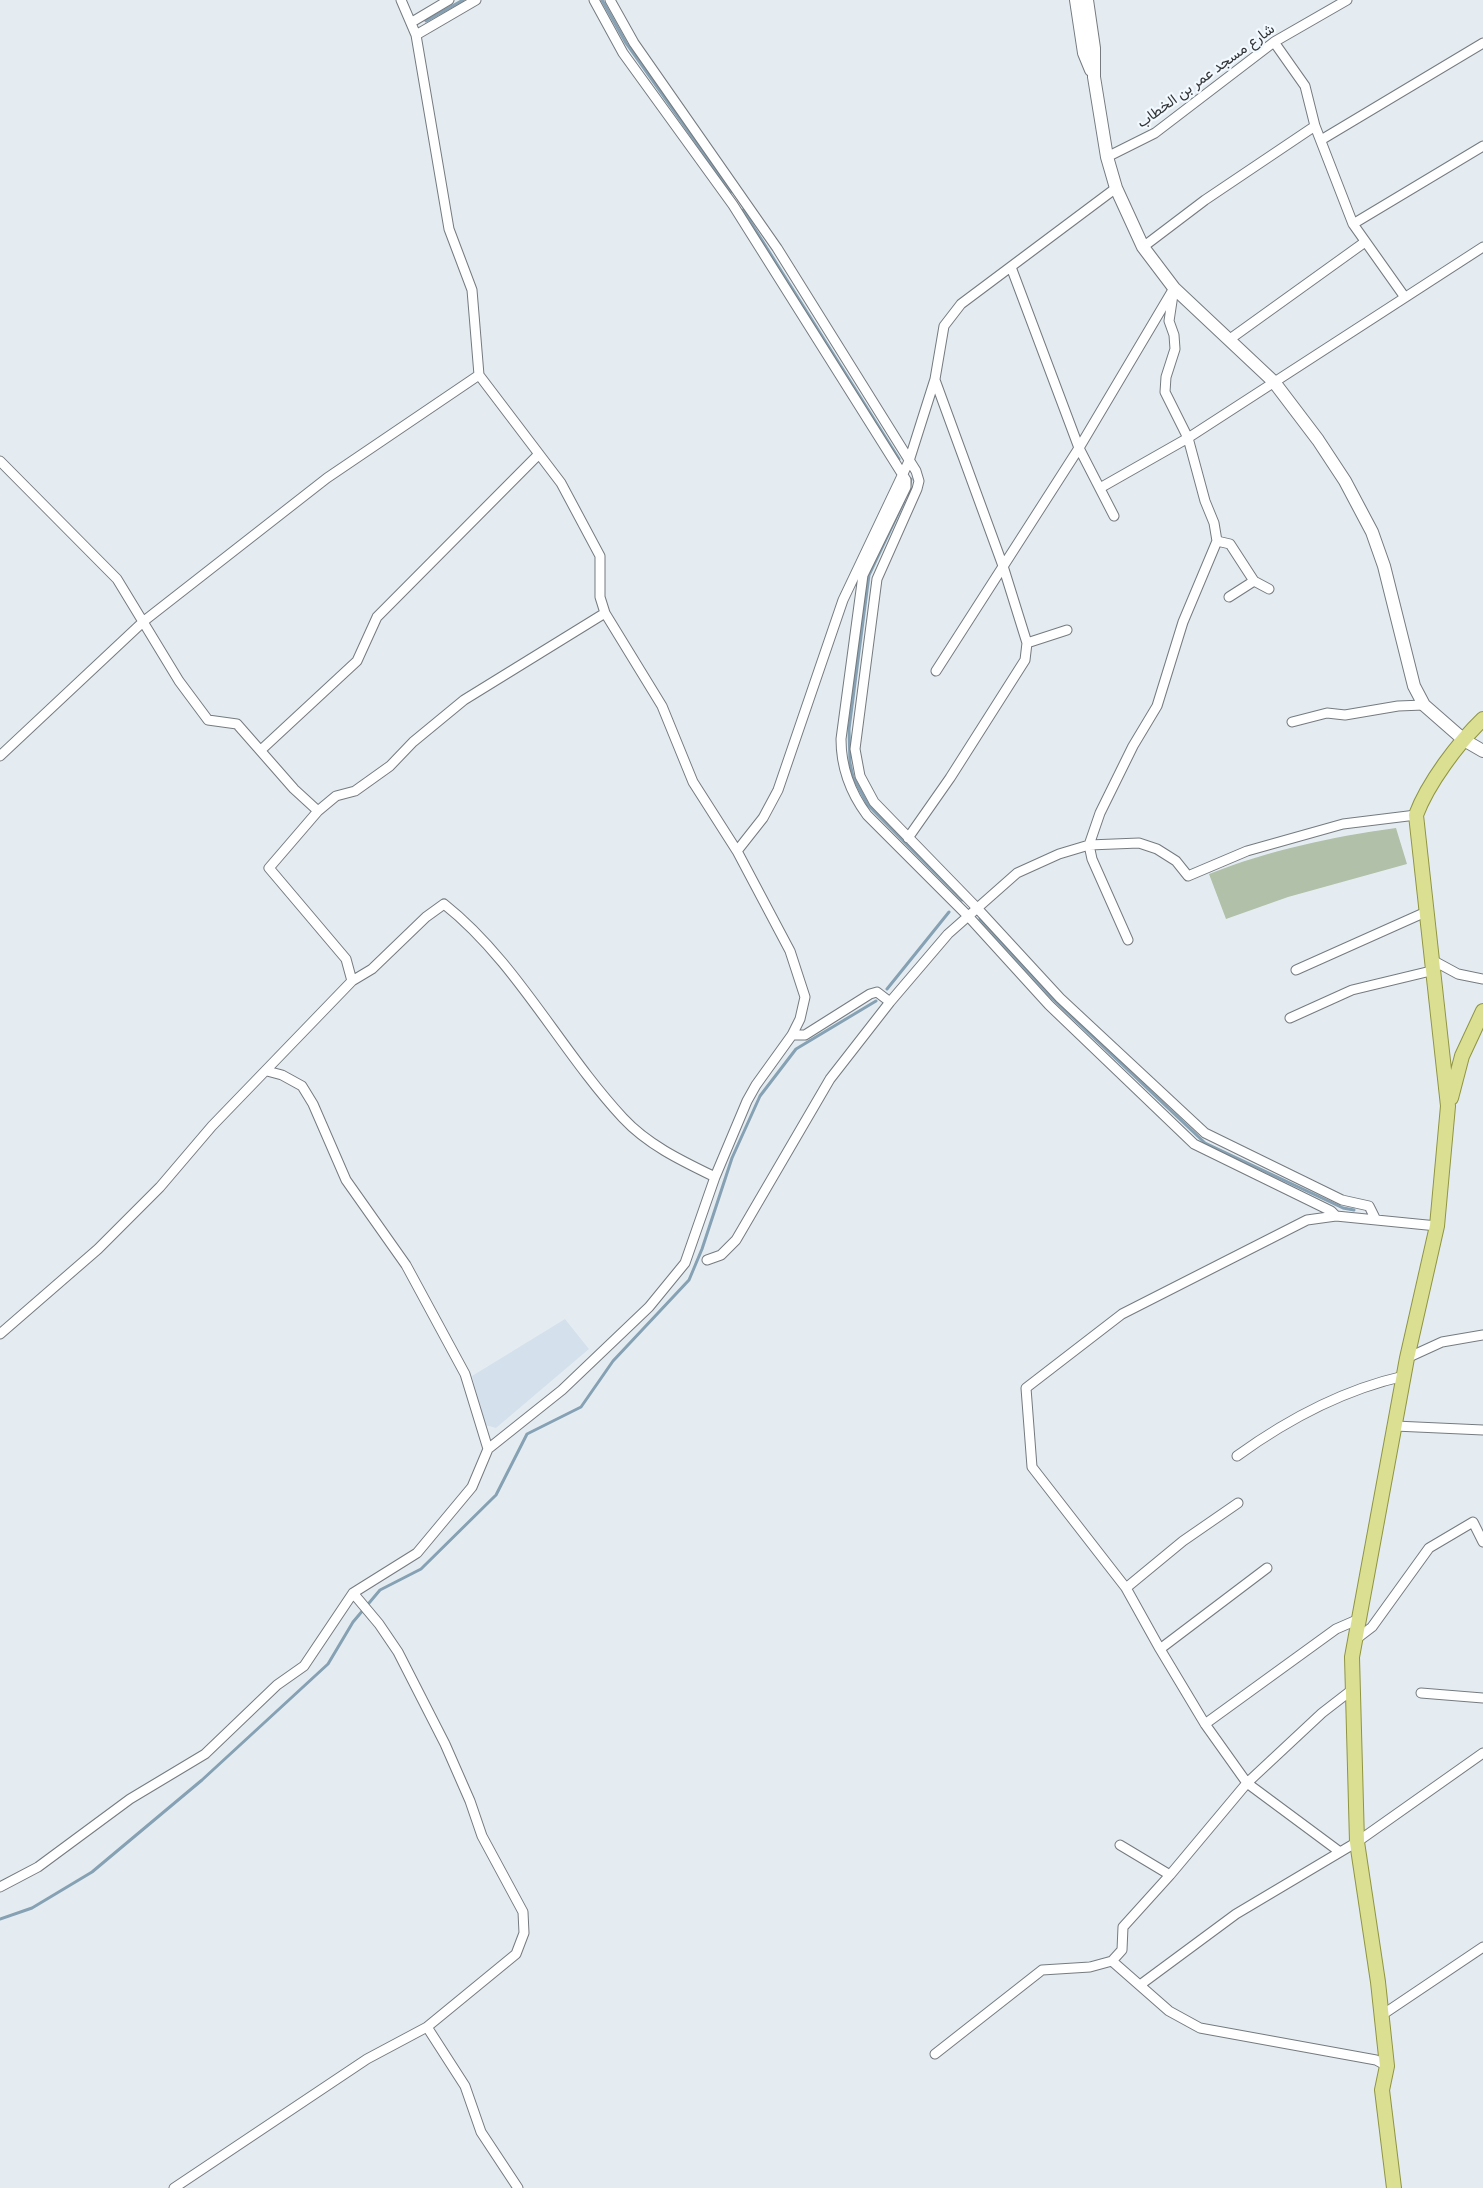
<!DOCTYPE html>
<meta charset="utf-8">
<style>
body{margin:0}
canvas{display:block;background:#e4ecf1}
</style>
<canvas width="1483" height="2188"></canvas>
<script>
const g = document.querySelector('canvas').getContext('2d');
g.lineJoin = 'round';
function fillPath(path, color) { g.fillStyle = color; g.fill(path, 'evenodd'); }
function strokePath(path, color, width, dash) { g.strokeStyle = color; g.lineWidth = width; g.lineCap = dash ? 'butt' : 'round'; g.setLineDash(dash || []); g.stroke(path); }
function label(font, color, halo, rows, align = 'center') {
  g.font = font + ' Merriweather,Vazirmatn,serif'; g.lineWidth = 4.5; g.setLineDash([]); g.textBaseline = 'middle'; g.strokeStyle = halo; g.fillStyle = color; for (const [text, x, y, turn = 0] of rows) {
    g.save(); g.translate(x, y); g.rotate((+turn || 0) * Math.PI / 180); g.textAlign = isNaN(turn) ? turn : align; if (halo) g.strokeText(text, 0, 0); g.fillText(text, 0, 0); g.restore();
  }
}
const built = new Path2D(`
 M 565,1319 L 589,1349 L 496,1428 L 485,1425 L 472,1376 Z`);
const green = new Path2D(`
 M 1396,828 L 1407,864 L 1288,897 L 1226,919 L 1209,874 C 1270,850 1331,837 1396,828 Z`);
const stream = new Path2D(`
 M 602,0 L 626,43 L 731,192
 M 426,21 L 463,0
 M 743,210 L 899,459
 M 909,490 L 911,479
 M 904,501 L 869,575 L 849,729 L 850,763 L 853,777 L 868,805 L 962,900
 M 980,919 L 1053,999 L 1205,1143 L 1343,1208 L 1354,1210
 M 887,989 L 949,912
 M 0,1919 L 32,1908 L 92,1872 L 202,1780 L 328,1664 L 353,1622 L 380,1590 L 421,1569 L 496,1495 L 527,1434 L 581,1407 L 613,1361 L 689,1280 L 702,1249 L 732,1158 L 760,1096 L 796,1049 L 876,1001`);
const minor = new Path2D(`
 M 594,0 L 623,53 L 733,205 L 906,480 L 906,487 L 863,575 L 841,739 C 841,767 850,792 867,815 L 968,916 L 1049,1005 L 1194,1144 L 1331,1211 L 1336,1216
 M 610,0 L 634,43 L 777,248 L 916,471 L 919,481 L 917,489 L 877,579 L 855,749 L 860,776 L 874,802 L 977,908 L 1060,998 L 1205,1133 L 1342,1200 L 1369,1206 L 1376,1220
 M 412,22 L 449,0
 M 416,35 L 476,0
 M 1274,42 L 1305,86 L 1315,126 L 1353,224 L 1404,296
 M 1321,140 L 1483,43
 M 1107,157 L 1155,133 L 1274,42 L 1347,0
 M 1353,224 L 1483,146
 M 1143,247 L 1205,200 L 1315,126
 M 1011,267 L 1079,448 L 1114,516
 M 1230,339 L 1365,242
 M 479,375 L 561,483 L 600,556 L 600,597 L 605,613 L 662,706 L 693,782 L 737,851
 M 0,461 L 117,579 L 179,681 L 208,720 L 237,724 L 294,789 L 318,811 L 269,868 L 346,959 L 352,981 L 212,1126 L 160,1187 L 98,1249 L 0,1334
 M 1100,488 L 1188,438 L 1483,247
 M 1217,541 L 1230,544 L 1254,581 L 1269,589
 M 1229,597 L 1254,581
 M 1027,643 L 1067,630
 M 936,671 L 1079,448 L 1174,288 L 1169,321 L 1174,335 L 1175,349 L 1166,377 L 1165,392 L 1188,438 L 1205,501 L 1214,523 L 1217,541 L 1183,622 L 1157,706 L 1133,746 L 1100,813 L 1089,845 L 1092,859 L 1128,940
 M 1292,722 L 1327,713 L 1345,715 L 1398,706 L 1424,705
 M 261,750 L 357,661 L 377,617 L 539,454
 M 0,756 L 144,621 L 327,478 L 479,375 L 472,290 L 449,229 L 416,35 L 401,0
 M 318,811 L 336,796 L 355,791 L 390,766 L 413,742 L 464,700 L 605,613
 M 908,838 L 950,778 L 1025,660 L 1027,643 L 1003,566 L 935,380
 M 1434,961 L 1458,974 L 1483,979
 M 1296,970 L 1428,911
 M 352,981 L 372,969 L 426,917 L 444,904 C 516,961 560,1050 623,1118 C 648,1145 682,1161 715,1177
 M 1290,1018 L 1352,990 L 1435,970
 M 792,1035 L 805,1035 L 870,994 L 877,992 L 890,1002
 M 267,1071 L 282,1075 L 302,1086 L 313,1104 L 346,1180 L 406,1265 L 465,1374 L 488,1449
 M 707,1260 L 721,1255 L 736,1240 L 830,1079 L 890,1002 L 948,934 L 1017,873 L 1059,854 L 1089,845 L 1139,843 L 1157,849 L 1176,861 L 1188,876 L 1247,851 L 1343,824 L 1416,815
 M 1407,1358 L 1442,1342 L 1483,1335
 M 1395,1426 L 1483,1430
 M 1237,1456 C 1288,1419 1342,1390 1404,1376
 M 1126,1588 L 1183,1541 L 1238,1503
 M 1355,1640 L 1372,1627 L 1429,1548 L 1473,1522 L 1483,1542
 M 1160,1649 L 1267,1568
 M 1421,1693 L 1483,1698
 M 1205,1724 L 1336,1629 L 1359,1619
 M 1120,1845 L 1170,1875
 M 1340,1852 L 1247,1783 L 1205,1724 L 1160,1649 L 1126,1588 L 1032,1467 L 1026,1388 L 1122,1314 L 1307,1220 L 1336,1216 L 1437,1226
 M 0,1887 L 38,1867 L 130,1799 L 205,1754 L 277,1685 L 304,1666 L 353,1593 L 417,1553 L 472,1487 L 488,1449 L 562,1390 L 649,1307 L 685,1263 L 715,1177 L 747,1101 L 756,1085 L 792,1035 L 800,1019 L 805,997 L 790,951 L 737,851 L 763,818 L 778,790 L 843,600 L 909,461 L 935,379 L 944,326 L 961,304 L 1116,188
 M 1112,1961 L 1169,2011 L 1200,2028 L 1376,2060 L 1387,2066
 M 1140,1985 L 1236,1914 L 1357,1842 L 1483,1753
 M 1382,2015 L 1483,1947
 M 427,2027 L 465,2086 L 481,2132 L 518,2188
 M 935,2054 L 1042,1970 L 1090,1967 L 1112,1961 L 1122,1950 L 1123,1927 L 1170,1875 L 1247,1783 L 1322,1713 L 1353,1689
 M 174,2188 L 367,2059 L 427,2027 L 516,1954 L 524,1933 L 523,1912 L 482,1836 L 470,1801 L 445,1744 L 398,1652 L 379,1624 L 353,1593`);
const secondary = new Path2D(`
 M 1076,0 L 1084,53 L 1091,70
 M 1087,0 L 1094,48 L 1094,77 L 1107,157 L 1116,188 L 1143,247 L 1174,288 L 1274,382 L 1318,440 L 1345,481 L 1372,532 L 1384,566 L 1414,686 L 1424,705 L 1464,740 L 1483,751`);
const primary = new Path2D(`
 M 1451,1098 L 1462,1056 L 1483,1011
 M 1394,2188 L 1382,2090 L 1387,2066 L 1378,1982 L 1357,1842 L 1352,1657 L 1407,1358 L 1437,1226 L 1448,1106 L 1416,815 C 1428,783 1458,743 1483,719`);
const streetNames = [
 ["شارع مسجد عمر بن الخطاب",1206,76,-36]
];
fillPath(built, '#d4e1ec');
fillPath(green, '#b1c0a8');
strokePath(stream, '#85a1b3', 3);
strokePath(minor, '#757b80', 11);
strokePath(secondary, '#757b80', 14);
strokePath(primary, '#909543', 16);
strokePath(minor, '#fff', 9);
strokePath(secondary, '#fff', 12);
strokePath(primary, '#dadf92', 14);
label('15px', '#323537', '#f2f9ff', streetNames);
</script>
